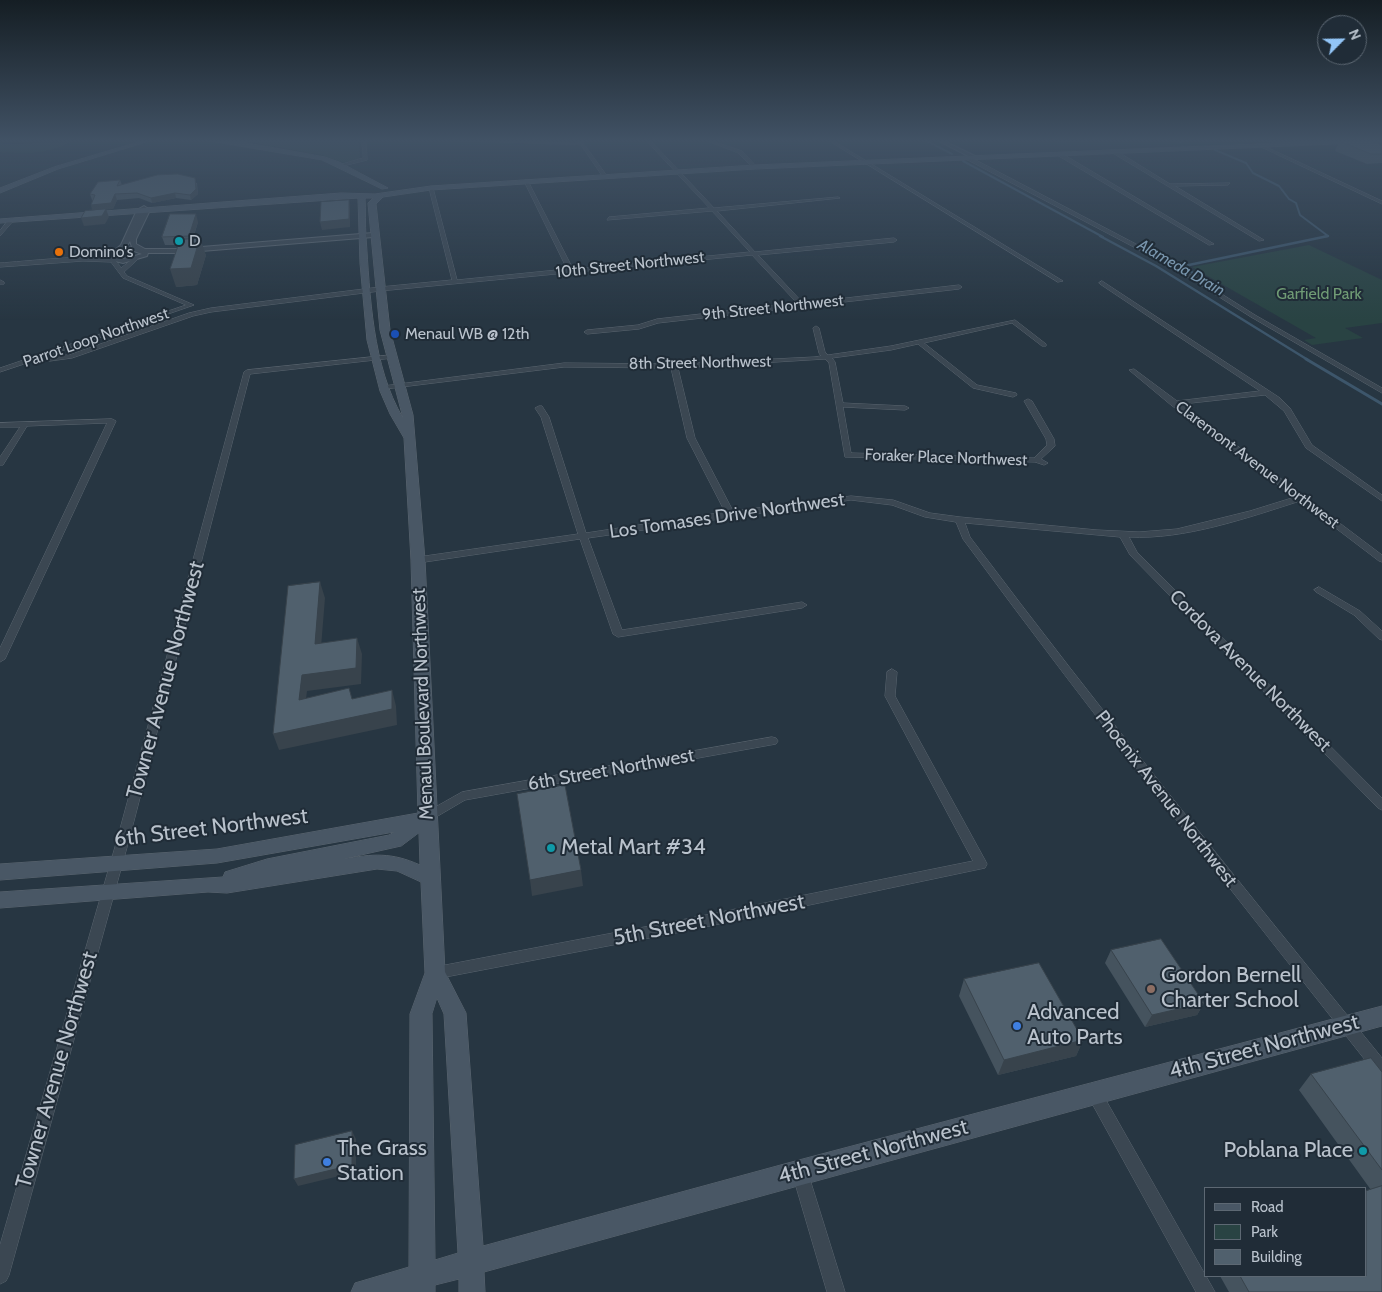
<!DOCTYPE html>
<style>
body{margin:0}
#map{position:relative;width:1382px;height:1292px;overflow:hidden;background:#273642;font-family:Cabin,sans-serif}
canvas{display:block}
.legend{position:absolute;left:1204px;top:1187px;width:162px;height:90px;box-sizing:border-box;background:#202c37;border:1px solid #5d6873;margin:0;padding:6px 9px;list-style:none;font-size:15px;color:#b9c2cc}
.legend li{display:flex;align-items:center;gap:10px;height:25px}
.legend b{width:25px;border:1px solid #5d6873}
.north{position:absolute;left:1317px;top:15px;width:50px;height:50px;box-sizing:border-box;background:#202c37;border:1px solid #5d6873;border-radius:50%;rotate:67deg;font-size:14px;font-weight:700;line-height:20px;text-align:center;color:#b9c2cc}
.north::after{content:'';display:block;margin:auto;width:18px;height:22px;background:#92c5f7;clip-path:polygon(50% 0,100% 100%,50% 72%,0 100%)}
</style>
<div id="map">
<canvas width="1382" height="1292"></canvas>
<ul class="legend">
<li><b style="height:6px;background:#495765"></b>Road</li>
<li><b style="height:14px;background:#294343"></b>Park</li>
<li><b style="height:14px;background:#50606d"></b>Building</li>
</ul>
<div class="north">N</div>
</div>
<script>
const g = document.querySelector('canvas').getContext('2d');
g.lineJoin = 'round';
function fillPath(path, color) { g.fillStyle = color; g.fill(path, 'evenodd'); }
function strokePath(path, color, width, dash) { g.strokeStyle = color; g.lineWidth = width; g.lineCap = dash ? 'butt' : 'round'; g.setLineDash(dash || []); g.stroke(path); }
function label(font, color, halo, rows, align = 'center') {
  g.font = font + ' Cabin,sans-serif'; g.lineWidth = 4; g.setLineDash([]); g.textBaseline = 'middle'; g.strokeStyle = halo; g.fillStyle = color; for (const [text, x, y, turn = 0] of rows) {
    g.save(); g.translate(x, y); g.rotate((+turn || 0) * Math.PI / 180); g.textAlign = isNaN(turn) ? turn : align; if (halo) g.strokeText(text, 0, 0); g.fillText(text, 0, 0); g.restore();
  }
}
const green = new Path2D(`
 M 237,140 L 359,140 L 360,159 L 345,163 L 321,155 Z
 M 71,142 C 46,155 28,153 0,152 L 0,144 Z
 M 1309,245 L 1382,280 L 1382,323 L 1345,328 L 1363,338 L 1312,345 L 1304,340 L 1316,338 L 1192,267 Z`);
const streamFar2 = new Path2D(`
 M 925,140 L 952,154
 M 1170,140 L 1181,142
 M 1215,150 L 1246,163 L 1253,173 L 1279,186 L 1289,199 L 1296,203 L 1300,215 L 1328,236 L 1323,237
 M 963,161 L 1103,237`);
const streamFar1 = new Path2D(`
 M 1100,236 L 1156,266 L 1308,360
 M 1194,274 L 1184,266 L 1328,236`);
const stream = new Path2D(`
 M 1306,359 L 1382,404`);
const minor = new Path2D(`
 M 362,140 L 366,140 L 367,160 L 339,167 L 339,165 L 363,158 Z
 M 431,140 L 579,143 L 577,140 L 581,140 L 607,176 L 603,177 L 581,145 Z
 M 646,140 L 650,140 L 714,208 L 838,197 L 840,198 L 717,211 L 755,252 L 894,238 L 897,240 L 894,242 L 758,255 L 803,303 L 959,285 L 962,287 L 959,289 L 658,323 L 639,329 L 587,334 L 584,332 L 587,330 L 638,325 L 657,319 L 797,303 L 752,255 L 380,291 L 211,312 L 193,316 L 72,358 L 50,361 L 39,359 L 0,372 L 0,368 L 186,305 L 123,278 L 111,262 L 83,261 L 0,267 L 0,263 C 19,262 101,253 113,259 C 117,261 119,265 121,268 L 135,257 L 138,259 L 137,260 L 124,272 L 127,276 L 194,305 L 47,356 L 69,355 L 189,313 L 211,308 L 380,287 L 452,280 L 429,188 L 431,187 L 433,188 L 457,280 L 567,269 L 524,181 L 526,180 L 528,181 L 573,269 L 750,252 L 712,211 L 607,220 L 609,217 L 709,208 Z
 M 705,140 L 710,140 L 742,151 L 757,167 L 753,168 L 738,153 Z
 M 828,140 L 832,140 L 1063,281 L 1058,282 Z
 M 1058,140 L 1101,140 L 1057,142 Z
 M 1267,140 L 1272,140 L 1282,144 L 1279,145 Z
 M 1260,144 L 1382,201 L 1382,204 L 1259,146 Z
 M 1111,150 L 1115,150 L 1170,184 L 1230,183 L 1228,185 L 1175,186 L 1264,240 L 1259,241 L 1111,152 Z
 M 1057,153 L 1061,153 L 1214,244 L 1209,245 L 1057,155 Z
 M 966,157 L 970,157 L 1174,264 L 1255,315 L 1382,388 L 1382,393 L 1251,317 L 1170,266 L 966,159 Z
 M 9,219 L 14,220 L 0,236 L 0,231 Z
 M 0,280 L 4,282 L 4,284 L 0,284 Z
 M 1102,281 L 1280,398 L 1290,408 L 1312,445 L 1382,495 L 1382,501 L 1306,448 L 1284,411 L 1265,395 L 1182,404 L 1382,555 L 1382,562 L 1379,561 L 1300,501 C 1247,518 1184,540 1129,537 L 1137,552 L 1382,798 L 1382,810 L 1378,808 L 1130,555 L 1120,537 L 965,523 L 970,537 C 1103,714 1242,886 1382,1058 L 1382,1077 L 1377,1075 C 1237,898 1097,721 963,539 L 956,522 L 925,517 L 892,505 L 851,500 L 588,538 L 622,630 L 802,602 L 807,605 L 802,608 L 618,637 L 613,634 L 580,539 L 418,563 L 413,560 L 418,557 L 578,534 L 541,417 L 535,408 L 539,406 L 542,406 L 549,417 L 586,533 L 725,512 L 687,438 L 671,368 L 564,367 L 385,389 L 382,387 L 383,386 L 564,363 L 674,364 L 814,357 L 821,356 L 819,353 L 813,328 L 816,326 L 819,328 L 825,352 L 828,355 L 891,346 L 1015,320 L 1046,344 L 1046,346 L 1042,346 L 1012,323 L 924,343 L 977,385 L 1016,393 L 1017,395 L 1013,397 L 973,388 L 918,344 L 891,350 L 832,358 L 835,362 L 843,403 L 905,406 L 909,408 L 905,410 L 843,407 L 851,453 L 1034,458 L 1047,445 L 1046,439 L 1024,401 L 1028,399 L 1032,401 L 1054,439 L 1055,446 L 1041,459 L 1048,463 L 1044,465 L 1035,462 L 845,457 L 829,363 L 825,359 L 678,368 L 695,438 L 733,511 L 851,496 L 893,500 L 930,513 L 960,517 L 1097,530 L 1139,532 L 1177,529 L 1250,511 L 1295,497 L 1171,405 L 1129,370 L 1134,369 L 1177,401 L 1260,391 L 1100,284 L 1099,283 Z
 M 391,355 L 394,357 L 393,358 L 250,374 L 129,840 L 9,1275 L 6,1281 L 0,1284 L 0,1245 L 117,840 L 244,372 L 247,370 Z
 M 112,419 L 116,421 L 5,659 L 0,662 L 0,648 L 107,423 L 27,426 L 3,465 L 0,465 L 0,457 L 20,427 L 0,427 L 0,423 Z
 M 1319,587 L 1360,611 L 1382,631 L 1382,640 L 1379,639 L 1354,615 L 1316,592 L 1314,590 Z
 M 892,669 L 897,672 L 895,696 L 985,860 L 987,864 L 985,868 L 686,931 L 435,979 L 430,977 L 428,973 L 430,969 L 435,967 L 686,919 L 973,861 L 885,696 L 887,672 Z
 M 772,737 L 776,738 L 778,741 L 776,744 L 465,800 L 431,820 L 427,822 L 423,820 L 421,817 L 423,814 L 462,792 Z
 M 1094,1086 L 1099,1088 L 1215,1292 L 1196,1292 L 1089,1098 L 1086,1093 L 1089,1088 Z
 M 800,1165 L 806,1167 L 808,1173 L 845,1292 L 827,1292 L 792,1173 L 794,1167 Z`);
const tertiary = new Path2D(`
 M 937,140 L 942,140 L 977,157 L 972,158 Z
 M 144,206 L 150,210 L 136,239 L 136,244 L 145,249 L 177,249 L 373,233 L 376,235 L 373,237 L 177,253 L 148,253 L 147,256 L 123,263 L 107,259 L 107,257 L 121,245 L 137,210 ZM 130,241 L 132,247 L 125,249 ZM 134,251 L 142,254 L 123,259 L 115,257 L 120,254 Z`);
const secondary = new Path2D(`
 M 145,140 L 153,140 L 58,169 L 0,193 L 0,188 L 54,167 Z
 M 204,140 L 231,140 L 325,157 L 339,162 L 388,188 L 382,189 L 322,160 Z
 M 1349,140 L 1382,140 L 1382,142 L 755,169 L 431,190 L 383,197 L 376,204 L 390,330 L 413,415 L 425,560 L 445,972 L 466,1013 L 483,1246 L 799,1160 L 1382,1006 L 1382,1026 L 484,1272 L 485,1292 L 459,1292 L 459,1279 L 435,1285 L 435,1292 L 351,1292 L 355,1283 L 409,1267 L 410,1014 L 425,973 L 421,882 L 397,871 L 377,869 L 227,893 L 208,892 L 0,908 L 0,892 L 223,877 L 225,872 L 267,859 L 389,835 L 394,832 L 217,863 L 0,880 L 0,864 L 217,849 L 418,813 L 411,560 L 404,438 L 390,414 L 380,391 L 367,340 L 360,263 L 358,198 L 0,223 L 0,219 L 341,193 L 375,194 L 431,186 L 755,165 ZM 365,198 L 373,198 L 368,203 L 380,330 L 403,418 C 372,366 370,295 366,237 C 365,224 366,211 365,198 ZM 419,833 L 420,865 C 391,852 373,854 343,859 L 401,846 ZM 437,998 L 444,1014 L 458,1253 L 435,1260 L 432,1014 Z`);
const wall = new Path2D(`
 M 1339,141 L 1382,145 L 1382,163 L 1367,164 L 1335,151 Z
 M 120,180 L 122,185 L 197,183 L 198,194 L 191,200 L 176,198 L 152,203 L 139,198 L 117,200 L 113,209 L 92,210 L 93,200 L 92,200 L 90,194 Z
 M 198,222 L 193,239 L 206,255 L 197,285 L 176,287 L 178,245 L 165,245 L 162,237 Z
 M 1111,950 L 1204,1003 L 1197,1015 L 1145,1027 L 1105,963 Z
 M 964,979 L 1083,1040 L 1076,1056 L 998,1075 L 959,996 Z
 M 1382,1072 L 1382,1292 L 1229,1292 L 1220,1276 L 1366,1276 L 1371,1190 L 1299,1090 L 1311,1074 Z`);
const shadedWall = new Path2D(`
 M 195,178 L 198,194 L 191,200 L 190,195 Z
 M 175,193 L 176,198 L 152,203 L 151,198 Z
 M 115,194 L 117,200 L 113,209 L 92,210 L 91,205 Z
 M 349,200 L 350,208 L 350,227 L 322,230 L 320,222 Z
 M 106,209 L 109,217 L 105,224 L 84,226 L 81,218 Z
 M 196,214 L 198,222 L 191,244 L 189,236 Z
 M 200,238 L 206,255 L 197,285 L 176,287 L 170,269 Z
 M 320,582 L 325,598 L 320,660 L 315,644 Z
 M 357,638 L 362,654 L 361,684 L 307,691 L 304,716 L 299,700 L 302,675 Z
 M 392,690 L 396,706 L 397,725 L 279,750 L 273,734 Z
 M 581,870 L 583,886 L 532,896 L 530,880 Z
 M 1204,1003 L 1197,1015 L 1145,1027 L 1152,1015 Z
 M 1083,1040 L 1076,1056 L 998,1075 L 1004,1060 Z
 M 352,1131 L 356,1139 L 356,1172 L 298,1186 L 294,1179 Z`);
const building = new Path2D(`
 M 1367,140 L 1382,145 L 1382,154 L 1371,154 L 1339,141 Z
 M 178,174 L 195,178 L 196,189 L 190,195 L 175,193 L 151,198 L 137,193 L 115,194 L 111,203 L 91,205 L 95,195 L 90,194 L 98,182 L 120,180 L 117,186 L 157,175 Z
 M 349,200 L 349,219 L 320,222 L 321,202 Z
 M 106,209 L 102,216 L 81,218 L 85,211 Z
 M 170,214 L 196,214 L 189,236 L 162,237 Z
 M 200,238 L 191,268 L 170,269 L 180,240 Z
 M 320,582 L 315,644 L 357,638 L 356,668 L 302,675 L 299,700 L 349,688 L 352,699 L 392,690 L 392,709 L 273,734 L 288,586 Z
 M 565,785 L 581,870 L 530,880 L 517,794 Z
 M 1161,939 L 1204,1003 L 1152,1015 L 1111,950 Z
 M 1039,963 L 1083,1040 L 1004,1060 L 964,979 Z
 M 1371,1058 L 1382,1072 L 1382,1170 L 1311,1074 Z
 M 352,1131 L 352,1165 L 294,1179 L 295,1145 Z
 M 1382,1186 L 1382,1292 L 1249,1292 L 1240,1276 L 1366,1276 L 1366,1191 Z`);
const markers = [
 [179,241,5,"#0f9aa8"],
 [59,252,5,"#e8710a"],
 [395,334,5,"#1a4fb4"],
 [551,848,5,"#0f9aa8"],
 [1151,989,5,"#8d6e63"],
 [1017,1026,5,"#3f7fe0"],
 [1363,1151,5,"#0f9aa8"],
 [327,1162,5,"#3f7fe0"]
];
const farPoinames = [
 ["D",189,241],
 ["Domino's",69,252],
 ["Menaul WB @ 12th",405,334]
];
const farStreetnames = [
 ["10th Street Northwest",630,265,-6],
 ["9th Street Northwest",773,308,-6],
 ["Parrot Loop Northwest",96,338,-19],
 ["8th Street Northwest",700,363,-1],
 ["Foraker Place Northwest",946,458,2],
 ["Claremont Avenue Northwest",1257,465,37]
];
const farWaternames = [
 ["Alameda Drain",1181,268,30]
];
const farParknames = [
 ["Garfield Park",1319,294]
];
const streetNames = [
 ["Los Tomases Drive Northwest",727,516,-8],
 ["Cordova Avenue Northwest",1250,671,45],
 ["Menaul Boulevard Northwest",423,704,-92],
 ["6th Street Northwest",611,770,-10],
 ["Phoenix Avenue Northwest",1166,799,52]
];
const nearStreetnames = [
 ["Towner Avenue Northwest",166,680,-75],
 ["6th Street Northwest",211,828,-7],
 ["5th Street Northwest",709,920,-11],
 ["4th Street Northwest",1264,1047,-15],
 ["Towner Avenue Northwest",57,1070,-74],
 ["4th Street Northwest",873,1152,-15]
];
const nearPoinames = [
 ["Metal Mart #34",561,848],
 ["Gordon Bernell",1161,976],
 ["Charter School",1161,1001],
 ["Advanced",1027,1013],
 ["Auto Parts",1027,1038],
 ["The Grass",337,1149],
 ["Station",337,1174],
 ["Poblana Place",1353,1151,"right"]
];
fillPath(green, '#294343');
strokePath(streamFar2, '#3d566b', 2);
strokePath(streamFar1, '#3d566b', 2.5);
strokePath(stream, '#3d566b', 3);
strokePath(minor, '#5a656f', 1);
strokePath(tertiary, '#5a656f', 2);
strokePath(secondary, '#5a656f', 1);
fillPath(minor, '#3b4752');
fillPath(tertiary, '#3b4752');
fillPath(secondary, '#495765');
fillPath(wall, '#45535e');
fillPath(shadedWall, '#38434c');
fillPath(building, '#50606d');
strokePath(building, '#38434c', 1);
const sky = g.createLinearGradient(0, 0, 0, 320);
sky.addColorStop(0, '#151e24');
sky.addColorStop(0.44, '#415265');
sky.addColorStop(1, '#41526500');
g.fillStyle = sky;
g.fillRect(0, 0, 1382, 320);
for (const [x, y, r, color] of markers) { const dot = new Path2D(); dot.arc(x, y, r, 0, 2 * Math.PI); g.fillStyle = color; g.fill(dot); strokePath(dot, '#202c37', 2); }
label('16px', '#b9c2cc', '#202c37', farPoinames, 'left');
label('16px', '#b9c2cc', '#202c37', farStreetnames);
label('italic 16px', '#7996ae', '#202c37', farWaternames);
label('16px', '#709c75', '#202c37', farParknames);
label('19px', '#b9c2cc', '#202c37', streetNames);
label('22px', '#b9c2cc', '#202c37', nearStreetnames);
label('22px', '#b9c2cc', '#202c37', nearPoinames, 'left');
</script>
